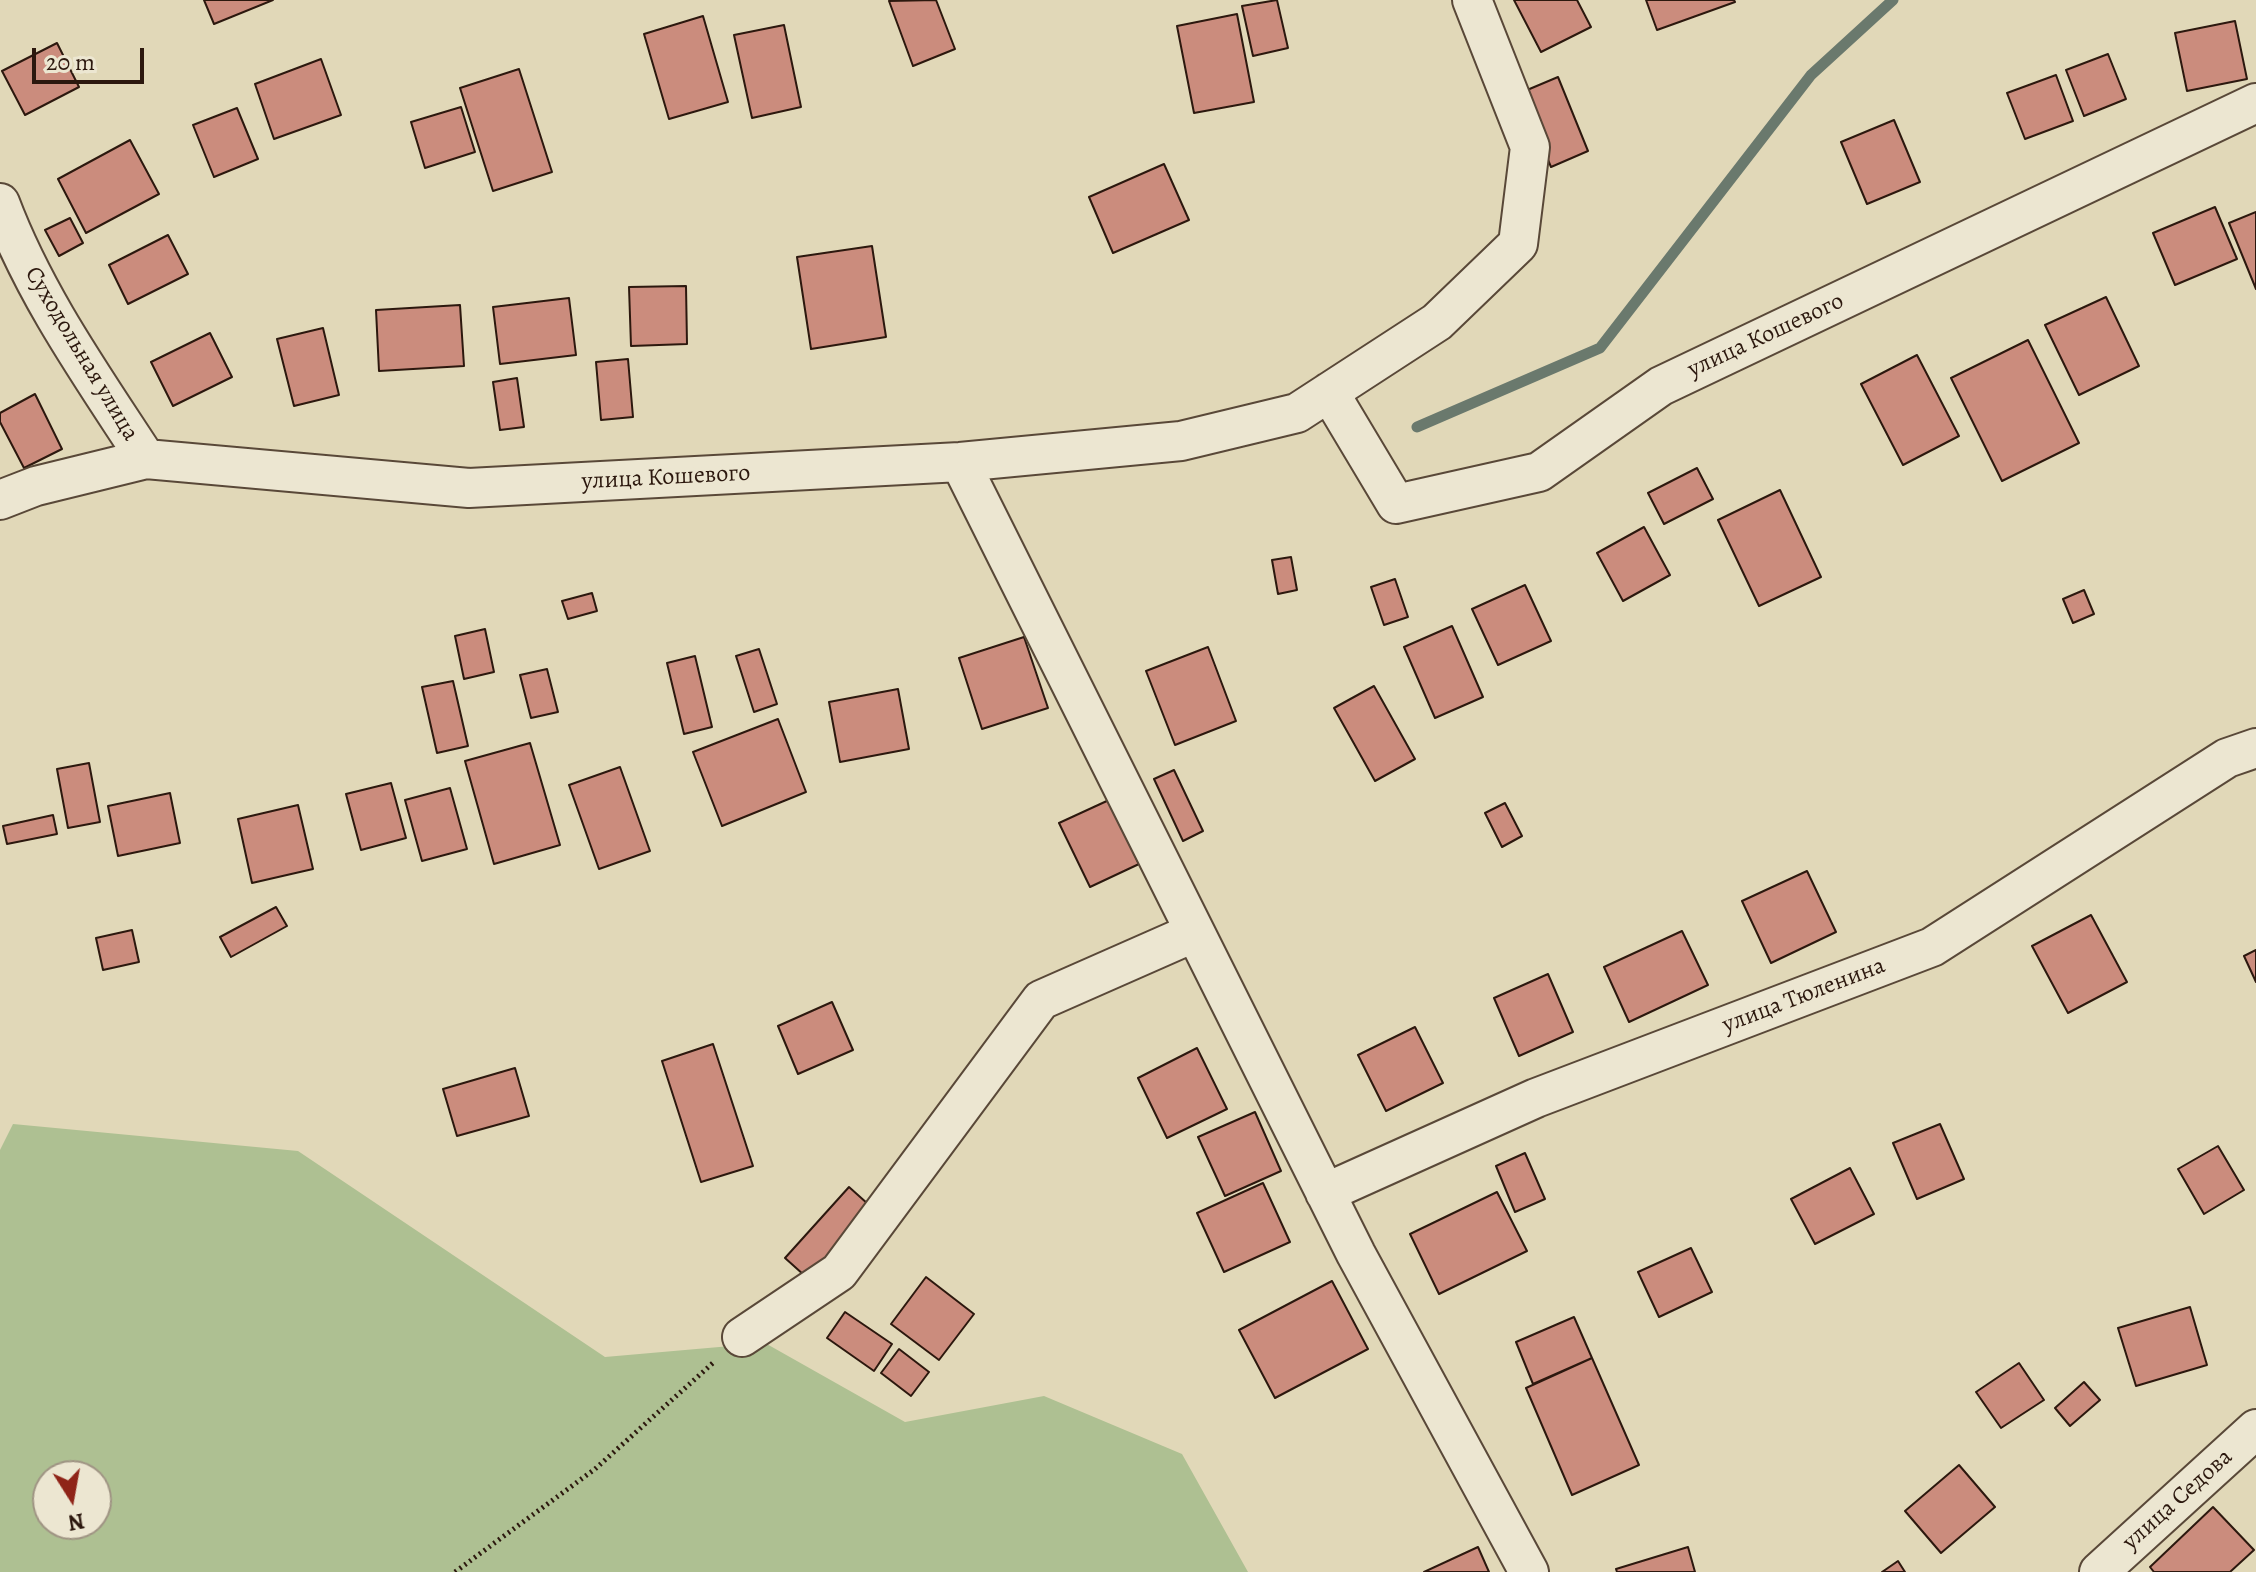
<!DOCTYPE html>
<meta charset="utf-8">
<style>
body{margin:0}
#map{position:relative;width:2256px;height:1572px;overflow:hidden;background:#e1d8b8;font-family:Alegreya,serif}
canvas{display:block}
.north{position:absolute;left:32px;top:1460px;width:80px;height:80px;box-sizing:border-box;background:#ece6d1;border:2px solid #9f9483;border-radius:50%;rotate:169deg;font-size:22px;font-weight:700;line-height:32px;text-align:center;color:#2c180e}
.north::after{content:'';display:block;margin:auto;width:28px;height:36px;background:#8f2418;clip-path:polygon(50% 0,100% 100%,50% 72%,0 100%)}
.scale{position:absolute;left:32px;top:48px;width:112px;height:36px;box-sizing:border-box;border:4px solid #2c180e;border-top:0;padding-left:10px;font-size:24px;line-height:28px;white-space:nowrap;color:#2c180e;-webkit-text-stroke:6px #ece6d1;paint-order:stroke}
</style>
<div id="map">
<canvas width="2256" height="1572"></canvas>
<div class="north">N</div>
<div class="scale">20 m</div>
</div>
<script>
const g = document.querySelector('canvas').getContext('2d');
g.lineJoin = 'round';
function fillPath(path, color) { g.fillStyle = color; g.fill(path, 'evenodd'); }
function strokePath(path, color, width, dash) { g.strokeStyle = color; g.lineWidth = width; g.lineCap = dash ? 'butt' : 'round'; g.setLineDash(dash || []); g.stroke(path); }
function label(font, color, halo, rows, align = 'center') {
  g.font = font + ' Alegreya,serif'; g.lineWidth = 8; g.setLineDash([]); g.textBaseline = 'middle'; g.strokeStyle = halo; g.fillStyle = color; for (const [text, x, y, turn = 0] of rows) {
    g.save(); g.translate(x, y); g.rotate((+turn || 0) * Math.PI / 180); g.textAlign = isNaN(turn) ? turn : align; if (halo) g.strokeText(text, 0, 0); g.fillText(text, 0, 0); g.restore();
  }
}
const green = new Path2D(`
 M 13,1124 L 298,1151 L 605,1357 L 765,1343 L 905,1422 L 1044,1396 L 1182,1454 L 1248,1572 L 0,1572 L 0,1150 ZM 48,1476 L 96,1476 L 96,1524 L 48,1524 Z`);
const stream = new Path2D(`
 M 1417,427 L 1600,348 L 1811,75 L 1893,0`);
const building = new Path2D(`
 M 204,0 L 273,0 L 214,24 Z
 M 936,0 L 955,49 L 913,66 L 889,1 Z
 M 1277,0 L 1288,48 L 1253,56 L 1242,6 Z
 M 1514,0 L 1577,0 L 1591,27 L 1541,52 Z
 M 1646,0 L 1734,0 L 1735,2 L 1657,30 Z
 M 1237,14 L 1254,102 L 1194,113 L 1177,26 Z
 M 703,16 L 728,102 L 669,119 L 644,34 Z
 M 2235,21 L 2247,79 L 2187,91 L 2175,33 Z
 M 784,25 L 801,107 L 752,118 L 734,35 Z
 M 57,43 L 79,87 L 25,115 L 2,71 Z
 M 2108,54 L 2126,99 L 2084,116 L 2066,70 Z
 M 321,59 L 341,115 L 274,139 L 255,84 Z
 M 519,69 L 552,172 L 493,191 L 460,88 Z
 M 2056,75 L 2073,121 L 2025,139 L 2007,93 Z
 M 1558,77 L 1588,151 L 1551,167 L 1520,93 Z
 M 461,107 L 475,152 L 425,168 L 411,122 Z
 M 237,108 L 258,159 L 214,177 L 193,125 Z
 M 1894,120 L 1920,182 L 1867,204 L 1841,142 Z
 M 130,140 L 159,194 L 86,233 L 58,179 Z
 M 1164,164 L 1189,220 L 1113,253 L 1089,197 Z
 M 2215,207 L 2237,259 L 2175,285 L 2153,233 Z
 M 2256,212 L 2256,289 L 2229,223 Z
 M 70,218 L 83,243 L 59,256 L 45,230 Z
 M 168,235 L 188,274 L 128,304 L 109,265 Z
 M 872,246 L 886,337 L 811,349 L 797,257 Z
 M 686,286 L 687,344 L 631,346 L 629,287 Z
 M 2106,297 L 2139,366 L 2079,395 L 2045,325 Z
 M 569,298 L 576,355 L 500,364 L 493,307 Z
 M 460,305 L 464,366 L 379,371 L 376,310 Z
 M 323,328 L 339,395 L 294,406 L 277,339 Z
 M 210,333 L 232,377 L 173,406 L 151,362 Z
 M 2028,340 L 2079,443 L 2002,481 L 1951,378 Z
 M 1917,355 L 1959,436 L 1903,465 L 1861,384 Z
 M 628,359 L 633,417 L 601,420 L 596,362 Z
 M 517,378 L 524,427 L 500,430 L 493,382 Z
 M 35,394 L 62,449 L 24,468 L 0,422 L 0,413 Z
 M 1697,468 L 1713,499 L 1664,524 L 1648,493 Z
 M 1780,490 L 1821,577 L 1759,606 L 1718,520 Z
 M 1644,527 L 1670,575 L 1623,601 L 1597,553 Z
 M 1291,557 L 1297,590 L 1278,594 L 1272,560 Z
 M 1395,579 L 1408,617 L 1384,625 L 1371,587 Z
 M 1525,585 L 1551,641 L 1498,665 L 1472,609 Z
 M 2084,590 L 2094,614 L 2073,623 L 2063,599 Z
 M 592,593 L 597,611 L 568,619 L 562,601 Z
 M 1452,626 L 1483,697 L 1435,718 L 1404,647 Z
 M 485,629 L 494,672 L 464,679 L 455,636 Z
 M 1024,637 L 1048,708 L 982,729 L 959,658 Z
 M 1208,647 L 1236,721 L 1175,745 L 1146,671 Z
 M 759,649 L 777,704 L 754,712 L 736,656 Z
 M 695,656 L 712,727 L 684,734 L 667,663 Z
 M 547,669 L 558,712 L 531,718 L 520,675 Z
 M 453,681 L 468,746 L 437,753 L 422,687 Z
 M 1374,686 L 1415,759 L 1375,781 L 1334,708 Z
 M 898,689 L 909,749 L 840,762 L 829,702 Z
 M 778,719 L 806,792 L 722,826 L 693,752 Z
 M 530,743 L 560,845 L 494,864 L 465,761 Z
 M 89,763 L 100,822 L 68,828 L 57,769 Z
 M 620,767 L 650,851 L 599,869 L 569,785 Z
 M 1174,770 L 1203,831 L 1183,841 L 1154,779 Z
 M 391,783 L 406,838 L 361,850 L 346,794 Z
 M 450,788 L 467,849 L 422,861 L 405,800 Z
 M 170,793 L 180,843 L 118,856 L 108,806 Z
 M 1109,800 L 1139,864 L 1090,887 L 1059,823 Z
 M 1505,803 L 1522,836 L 1502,847 L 1485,813 Z
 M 298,805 L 313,869 L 252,883 L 238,819 Z
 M 53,815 L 57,834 L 7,844 L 3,826 Z
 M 1807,871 L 1836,932 L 1771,963 L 1742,901 Z
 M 276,907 L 287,926 L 231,957 L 220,937 Z
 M 2091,915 L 2127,982 L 2068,1013 L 2032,946 Z
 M 132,930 L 139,962 L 103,970 L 96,938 Z
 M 1682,931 L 1708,985 L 1629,1022 L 1604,967 Z
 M 2256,950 L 2256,982 L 2244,956 Z
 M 1548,974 L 1573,1032 L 1519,1056 L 1494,998 Z
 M 832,1002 L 853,1050 L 798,1074 L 778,1026 Z
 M 1415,1027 L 1443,1083 L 1386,1111 L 1358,1055 Z
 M 713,1044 L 753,1166 L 701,1182 L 662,1061 Z
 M 1197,1048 L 1227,1109 L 1167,1138 L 1138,1078 Z
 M 515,1068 L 529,1116 L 457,1136 L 443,1089 Z
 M 1255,1112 L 1281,1171 L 1225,1196 L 1198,1137 Z
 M 1940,1124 L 1964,1179 L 1917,1199 L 1893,1143 Z
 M 2218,1146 L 2244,1190 L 2204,1214 L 2178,1169 Z
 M 1525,1153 L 1545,1199 L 1515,1212 L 1496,1166 Z
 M 1850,1168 L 1874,1214 L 1815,1244 L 1791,1199 Z
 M 1263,1183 L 1290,1242 L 1224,1272 L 1197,1213 Z
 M 849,1187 L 878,1213 L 814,1284 L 785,1258 Z
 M 1497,1192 L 1527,1251 L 1439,1294 L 1410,1234 Z
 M 1691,1248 L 1712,1292 L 1659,1317 L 1638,1272 Z
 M 926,1277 L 974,1314 L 939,1360 L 891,1324 Z
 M 1332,1281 L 1368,1349 L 1275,1398 L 1239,1330 Z
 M 2190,1307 L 2207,1365 L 2136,1386 L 2118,1328 Z
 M 845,1312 L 892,1344 L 874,1371 L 827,1338 Z
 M 1574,1317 L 1592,1358 L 1533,1384 L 1516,1342 Z
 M 899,1349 L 929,1372 L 911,1396 L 881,1373 Z
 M 1592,1358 L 1639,1465 L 1572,1495 L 1526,1388 Z
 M 2019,1363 L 2044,1400 L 2001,1428 L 1976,1392 Z
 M 2084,1382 L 2100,1400 L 2070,1426 L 2055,1408 Z
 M 1959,1465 L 1995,1507 L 1941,1553 L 1905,1511 Z
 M 2213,1507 L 2254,1550 L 2230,1572 L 2154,1572 L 2150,1567 Z
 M 1478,1547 L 1489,1572 L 1424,1572 Z
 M 1688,1547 L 1695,1572 L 1617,1572 L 1616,1569 Z
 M 1898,1561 L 1905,1572 L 1882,1572 Z`);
const path = new Path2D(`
 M 455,1572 L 595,1469 L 714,1362`);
const minor = new Path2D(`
 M 0,203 C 35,296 92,376 146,459
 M 1329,392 L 1396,504 L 1539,472 L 1661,386 L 2256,103
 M 960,462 L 1356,1254 L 1529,1572
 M 0,500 L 36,486 L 146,459 L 469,488 L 960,462 L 1181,441 L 1297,413 L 1437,322 L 1518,244 L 1530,147 L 1472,0
 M 1325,1193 L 1536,1098 L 1932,947 L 2227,758 L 2256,748
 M 742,1337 L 839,1272 L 1041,1000 L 1193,933
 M 2099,1572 L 2256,1429`);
const streetNames = [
 ["улица Кошевого",1766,336,-25],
 ["Суходольная улица",81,354,59],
 ["улица Кошевого",666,478,-3],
 ["улица Тюленина",1804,996,-21],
 ["улица Седова",2178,1500,-42]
];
fillPath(green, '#aec092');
strokePath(stream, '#6a796d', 11);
fillPath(building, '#cb8c7d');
strokePath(building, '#2c180e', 2);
strokePath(minor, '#594838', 42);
strokePath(path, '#2c180e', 5, [2, 4]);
strokePath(minor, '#ece6d1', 38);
label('24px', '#2c180e', '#ece6d1', streetNames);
</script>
